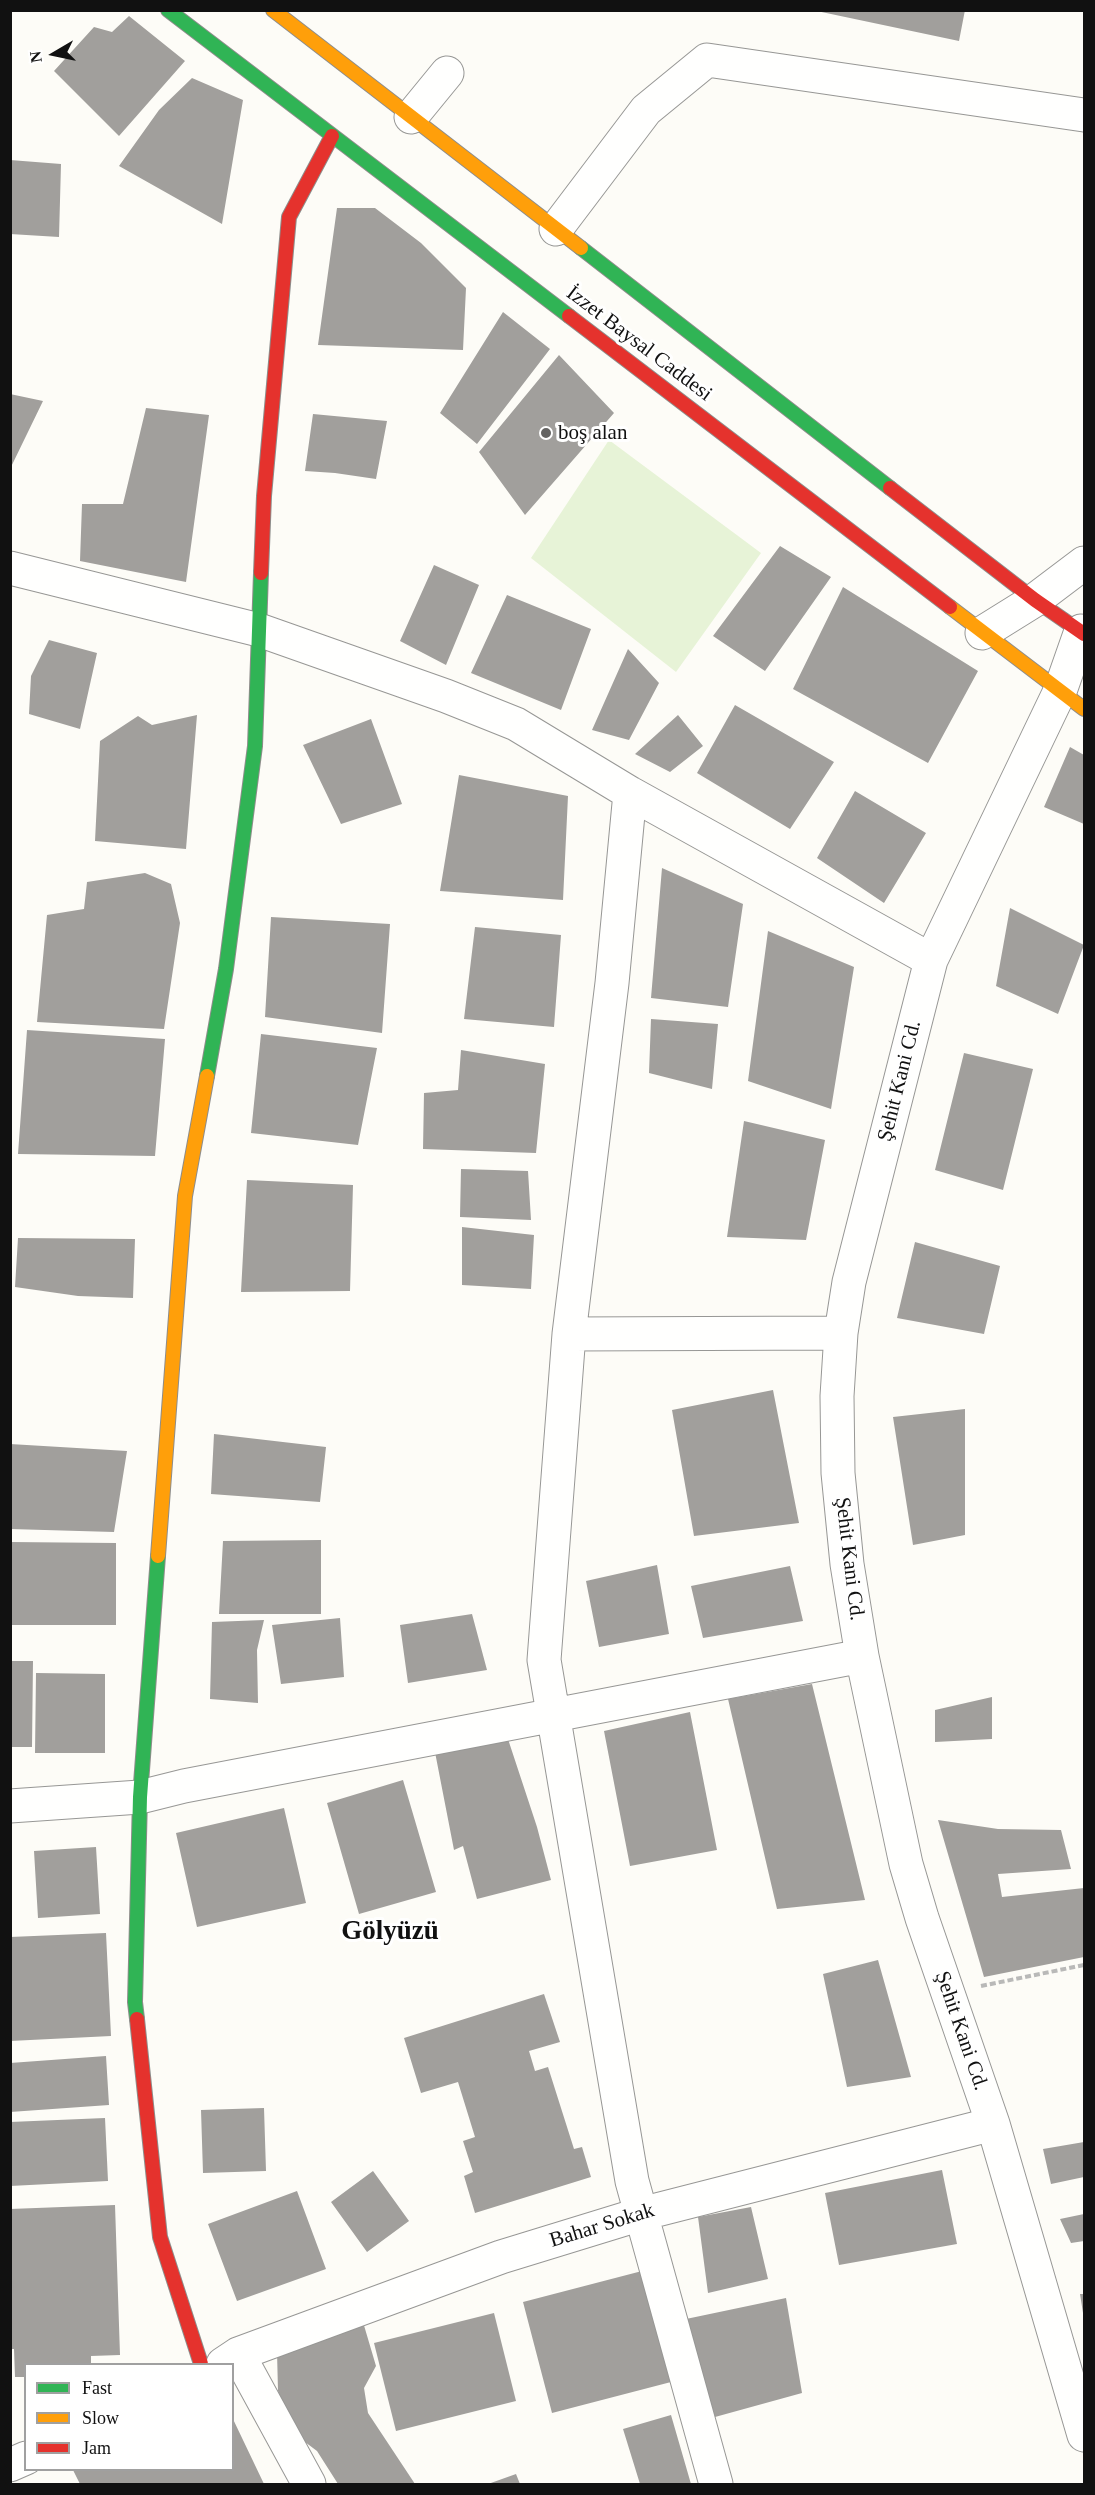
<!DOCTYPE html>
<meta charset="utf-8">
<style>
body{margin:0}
#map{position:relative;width:1095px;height:2495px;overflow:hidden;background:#fdfcf7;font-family:Georgia,serif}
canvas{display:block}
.frame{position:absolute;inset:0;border:12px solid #111;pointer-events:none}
.legend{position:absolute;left:24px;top:2363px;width:210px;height:108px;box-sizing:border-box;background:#fff;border:2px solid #a0a0a0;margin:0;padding:8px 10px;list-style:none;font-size:18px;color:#111}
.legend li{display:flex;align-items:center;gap:12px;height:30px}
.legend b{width:30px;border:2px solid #a0a0a0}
.north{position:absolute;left:24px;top:24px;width:60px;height:60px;-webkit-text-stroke:4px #fff;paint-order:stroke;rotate:261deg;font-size:16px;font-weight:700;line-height:24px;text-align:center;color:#111}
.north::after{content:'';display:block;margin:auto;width:21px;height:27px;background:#111;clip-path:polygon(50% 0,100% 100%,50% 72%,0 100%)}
</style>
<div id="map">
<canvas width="1095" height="2495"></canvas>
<div class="frame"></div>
<ul class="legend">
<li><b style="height:8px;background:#30b455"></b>Fast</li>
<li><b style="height:8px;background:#ff9f0a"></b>Slow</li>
<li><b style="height:8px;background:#e5322d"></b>Jam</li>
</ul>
<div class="north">N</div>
</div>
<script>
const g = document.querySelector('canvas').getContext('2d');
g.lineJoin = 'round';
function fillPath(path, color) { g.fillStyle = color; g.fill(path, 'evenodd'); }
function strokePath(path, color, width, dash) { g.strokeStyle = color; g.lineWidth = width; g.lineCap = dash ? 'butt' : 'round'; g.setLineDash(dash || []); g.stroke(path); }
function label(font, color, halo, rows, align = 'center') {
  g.font = font + ' Georgia,serif'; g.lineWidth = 6; g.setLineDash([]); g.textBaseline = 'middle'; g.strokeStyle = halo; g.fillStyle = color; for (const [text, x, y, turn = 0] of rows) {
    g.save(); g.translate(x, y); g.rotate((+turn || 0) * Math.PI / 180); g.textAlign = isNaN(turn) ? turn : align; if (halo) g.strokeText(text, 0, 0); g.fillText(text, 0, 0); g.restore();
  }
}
const green = new Path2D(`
 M 609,440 L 761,553 L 676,672 L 531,558 Z`);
const building = new Path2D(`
 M 812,10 L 965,10 L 959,41 Z
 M 129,16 L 185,61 L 119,136 L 54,71 L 94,27 L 112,32 Z
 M 192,78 L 243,100 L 222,224 L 119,166 L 159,110 Z
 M 10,160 L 61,164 L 59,237 L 10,234 Z
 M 337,208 L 375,208 L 421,243 L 466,288 L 463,350 L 318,345 Z
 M 503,312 L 550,349 L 477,444 L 440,413 Z
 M 559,355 L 614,413 L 525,515 L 479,452 Z
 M 10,394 L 43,401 L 10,469 Z
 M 146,408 L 209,415 L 186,582 L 80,561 L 82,504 L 123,504 Z
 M 313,414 L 387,421 L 376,479 L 335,473 L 305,471 Z
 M 780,546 L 831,577 L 765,671 L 713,636 Z
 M 434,565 L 479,585 L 446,665 L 400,641 Z
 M 843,587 L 978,671 L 928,763 L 793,689 Z
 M 507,595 L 591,629 L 561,710 L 471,673 Z
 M 49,640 L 97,653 L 80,729 L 29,714 L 31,676 Z
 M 628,649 L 659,683 L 629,740 L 592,730 Z
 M 735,705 L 834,762 L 790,829 L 697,773 Z
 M 197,715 L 186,849 L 95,841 L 100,741 L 138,716 L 152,725 Z
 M 678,715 L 703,746 L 670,772 L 635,754 Z
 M 371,719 L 402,804 L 341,824 L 303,745 Z
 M 1070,747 L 1084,755 L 1084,824 L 1044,807 Z
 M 459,775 L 568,796 L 563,900 L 440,891 Z
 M 855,791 L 926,833 L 884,903 L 817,858 Z
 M 662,868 L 743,904 L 728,1007 L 651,998 Z
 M 145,873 L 171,884 L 180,923 L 164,1029 L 37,1022 L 47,915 L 84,909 L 87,882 Z
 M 1010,908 L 1084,945 L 1058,1014 L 996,986 Z
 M 271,917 L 390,924 L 382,1033 L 265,1017 Z
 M 475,927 L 561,935 L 554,1027 L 464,1019 Z
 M 768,931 L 854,967 L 831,1109 L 748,1081 Z
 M 651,1019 L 718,1024 L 712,1089 L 649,1073 Z
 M 27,1030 L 165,1039 L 155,1156 L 18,1154 Z
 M 261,1034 L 377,1048 L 358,1145 L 251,1133 Z
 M 461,1050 L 545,1064 L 536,1153 L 423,1149 L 424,1093 L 458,1090 Z
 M 964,1053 L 1033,1069 L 1003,1190 L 935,1170 Z
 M 744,1121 L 825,1140 L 806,1240 L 727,1237 Z
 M 461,1169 L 528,1171 L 531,1220 L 460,1217 Z
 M 247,1180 L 353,1185 L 350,1291 L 241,1292 Z
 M 462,1227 L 534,1235 L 531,1289 L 462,1285 Z
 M 18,1238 L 135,1239 L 133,1298 L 78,1296 L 15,1287 Z
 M 915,1242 L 1000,1266 L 984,1334 L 897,1318 Z
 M 773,1390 L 799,1523 L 694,1536 L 672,1410 Z
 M 965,1409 L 965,1535 L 913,1545 L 893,1417 Z
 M 214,1434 L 326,1447 L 320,1502 L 211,1494 Z
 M 10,1444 L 127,1451 L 114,1532 L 10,1529 Z
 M 321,1540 L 321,1614 L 219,1614 L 223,1541 Z
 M 10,1542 L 116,1543 L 116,1625 L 10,1625 Z
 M 657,1565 L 669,1634 L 599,1647 L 586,1581 Z
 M 790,1566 L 803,1621 L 703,1638 L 691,1586 Z
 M 472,1614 L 487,1670 L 408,1683 L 400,1625 Z
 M 340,1618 L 344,1677 L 281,1684 L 272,1625 Z
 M 264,1620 L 257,1650 L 258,1703 L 210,1699 L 212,1622 Z
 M 10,1661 L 33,1661 L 32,1747 L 10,1747 Z
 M 36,1673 L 105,1674 L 105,1753 L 35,1753 Z
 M 812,1684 L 865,1900 L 777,1909 L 728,1699 Z
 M 992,1697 L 992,1739 L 935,1742 L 935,1710 Z
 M 690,1712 L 717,1850 L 630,1866 L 604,1731 Z
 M 505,1730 L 537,1827 L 551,1880 L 477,1899 L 463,1846 L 454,1850 L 434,1747 Z
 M 403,1780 L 436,1892 L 359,1914 L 327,1803 Z
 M 284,1808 L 306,1903 L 197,1927 L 176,1833 Z
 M 938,1820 L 998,1829 L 1061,1830 L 1071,1869 L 998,1874 L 1002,1897 L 1084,1888 L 1084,1957 L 984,1977 Z
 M 96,1847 L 100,1914 L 38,1918 L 34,1851 Z
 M 106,1933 L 111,2036 L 10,2041 L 10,1937 Z
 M 878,1960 L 911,2077 L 847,2087 L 823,1974 Z
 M 544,1994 L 560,2042 L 529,2051 L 535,2071 L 548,2067 L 574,2149 L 582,2147 L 591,2177 L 475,2213 L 464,2176 L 473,2172 L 463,2141 L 475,2137 L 458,2082 L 421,2093 L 404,2038 Z
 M 106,2056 L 109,2105 L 10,2112 L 10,2063 Z
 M 264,2108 L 266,2171 L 203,2173 L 201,2110 Z
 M 105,2118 L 108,2181 L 10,2186 L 10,2122 Z
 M 1084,2142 L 1084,2177 L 1051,2184 L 1043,2149 Z
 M 942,2170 L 957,2244 L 839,2265 L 825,2193 Z
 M 373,2171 L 409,2221 L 367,2252 L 331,2202 Z
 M 297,2191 L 326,2269 L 237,2301 L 208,2224 Z
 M 115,2205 L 120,2355 L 91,2356 L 91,2364 L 26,2364 L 26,2377 L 15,2377 L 14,2349 L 10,2349 L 10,2209 Z
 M 751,2207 L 768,2279 L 708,2293 L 698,2217 Z
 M 1084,2214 L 1084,2241 L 1071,2243 L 1060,2219 Z
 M 642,2271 L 671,2382 L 552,2413 L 523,2302 Z
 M 1080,2294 L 1084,2294 L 1084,2313 L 1083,2313 Z
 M 786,2298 L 802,2393 L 715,2417 L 686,2319 Z
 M 494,2313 L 516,2401 L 396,2431 L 374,2343 Z
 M 363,2322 L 376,2366 L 364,2388 L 368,2413 L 415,2484 L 338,2484 L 317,2451 L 297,2436 L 278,2391 L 277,2352 Z
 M 671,2415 L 691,2484 L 640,2484 L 623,2429 Z
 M 232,2417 L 264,2484 L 80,2484 L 73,2470 L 232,2470 Z
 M 516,2474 L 520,2484 L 488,2484 Z`);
const path = new Path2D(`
 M 981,1986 L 1084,1965`);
const street = new Path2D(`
 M 411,117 L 447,73
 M 556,229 L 646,110 L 707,60 L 1084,115
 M 10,568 L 259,630 L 446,696 L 516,724 L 630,793 L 931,960
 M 1081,631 L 1060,691 L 931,960 L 849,1282 L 841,1333 L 837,1396 L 838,1473 L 847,1564 L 862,1656 L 906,1864 L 922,1918 L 993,2124 L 1084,2435
 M 982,633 L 1035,600 L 1084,563
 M 630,793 L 612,983 L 569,1334 L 544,1660 L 632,2181 L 716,2484
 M 569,1334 L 841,1333
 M 10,1806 L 140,1797 L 184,1786 L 862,1656
 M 238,2354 L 309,2484
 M 223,2364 L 238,2354 L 501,2257 L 641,2214 L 993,2124
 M 10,2465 L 26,2458`);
const fast = new Path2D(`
 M 168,10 L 569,316
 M 581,248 L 890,488
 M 207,1076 L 226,969 L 255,746 L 261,573
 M 137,2019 L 135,2002 L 140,1797 L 158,1556`);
const slow = new Path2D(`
 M 273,10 L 581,248
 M 950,607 L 1084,709
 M 158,1556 L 185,1196 L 207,1076`);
const jam = new Path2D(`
 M 569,316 L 950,607
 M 890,488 L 1035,600 L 1084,634
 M 261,573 L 264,496 L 289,217 L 332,136
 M 137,2019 L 160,2237 L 201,2364`);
const markers = [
 [546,433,6,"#646362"]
];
const streetNames = [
 ["İzzet Baysal Caddesi",639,344,37],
 ["Şehit Kani Cd.",900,1081,-76],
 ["Şehit Kani Cd.",849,1559,83],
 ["Şehit Kani Cd.",961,2031,71],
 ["Bahar Sokak",602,2226,-17]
];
const poiNames = [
 ["boş alan",558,433]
];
const districtNames = [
 ["Gölyüzü",390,1932]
];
fillPath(green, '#e7f3d7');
fillPath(building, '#a19f9c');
strokePath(street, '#979795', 35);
strokePath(fast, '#8e8d8b', 16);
strokePath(slow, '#8e8d8b', 16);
strokePath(jam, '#8e8d8b', 16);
strokePath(path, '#b9b9b8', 4, [6, 3]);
strokePath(street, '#fffffe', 33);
strokePath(fast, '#30b455', 14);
strokePath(slow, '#ff9f0a', 14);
strokePath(jam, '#e5322d', 14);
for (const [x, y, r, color] of markers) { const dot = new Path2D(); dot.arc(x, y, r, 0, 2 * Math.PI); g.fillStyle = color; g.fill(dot); strokePath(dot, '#fff', 2); }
label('21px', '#111', '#fff', streetNames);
label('21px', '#111', '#fff', poiNames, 'left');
label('bold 27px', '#111', '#fff', districtNames);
</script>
